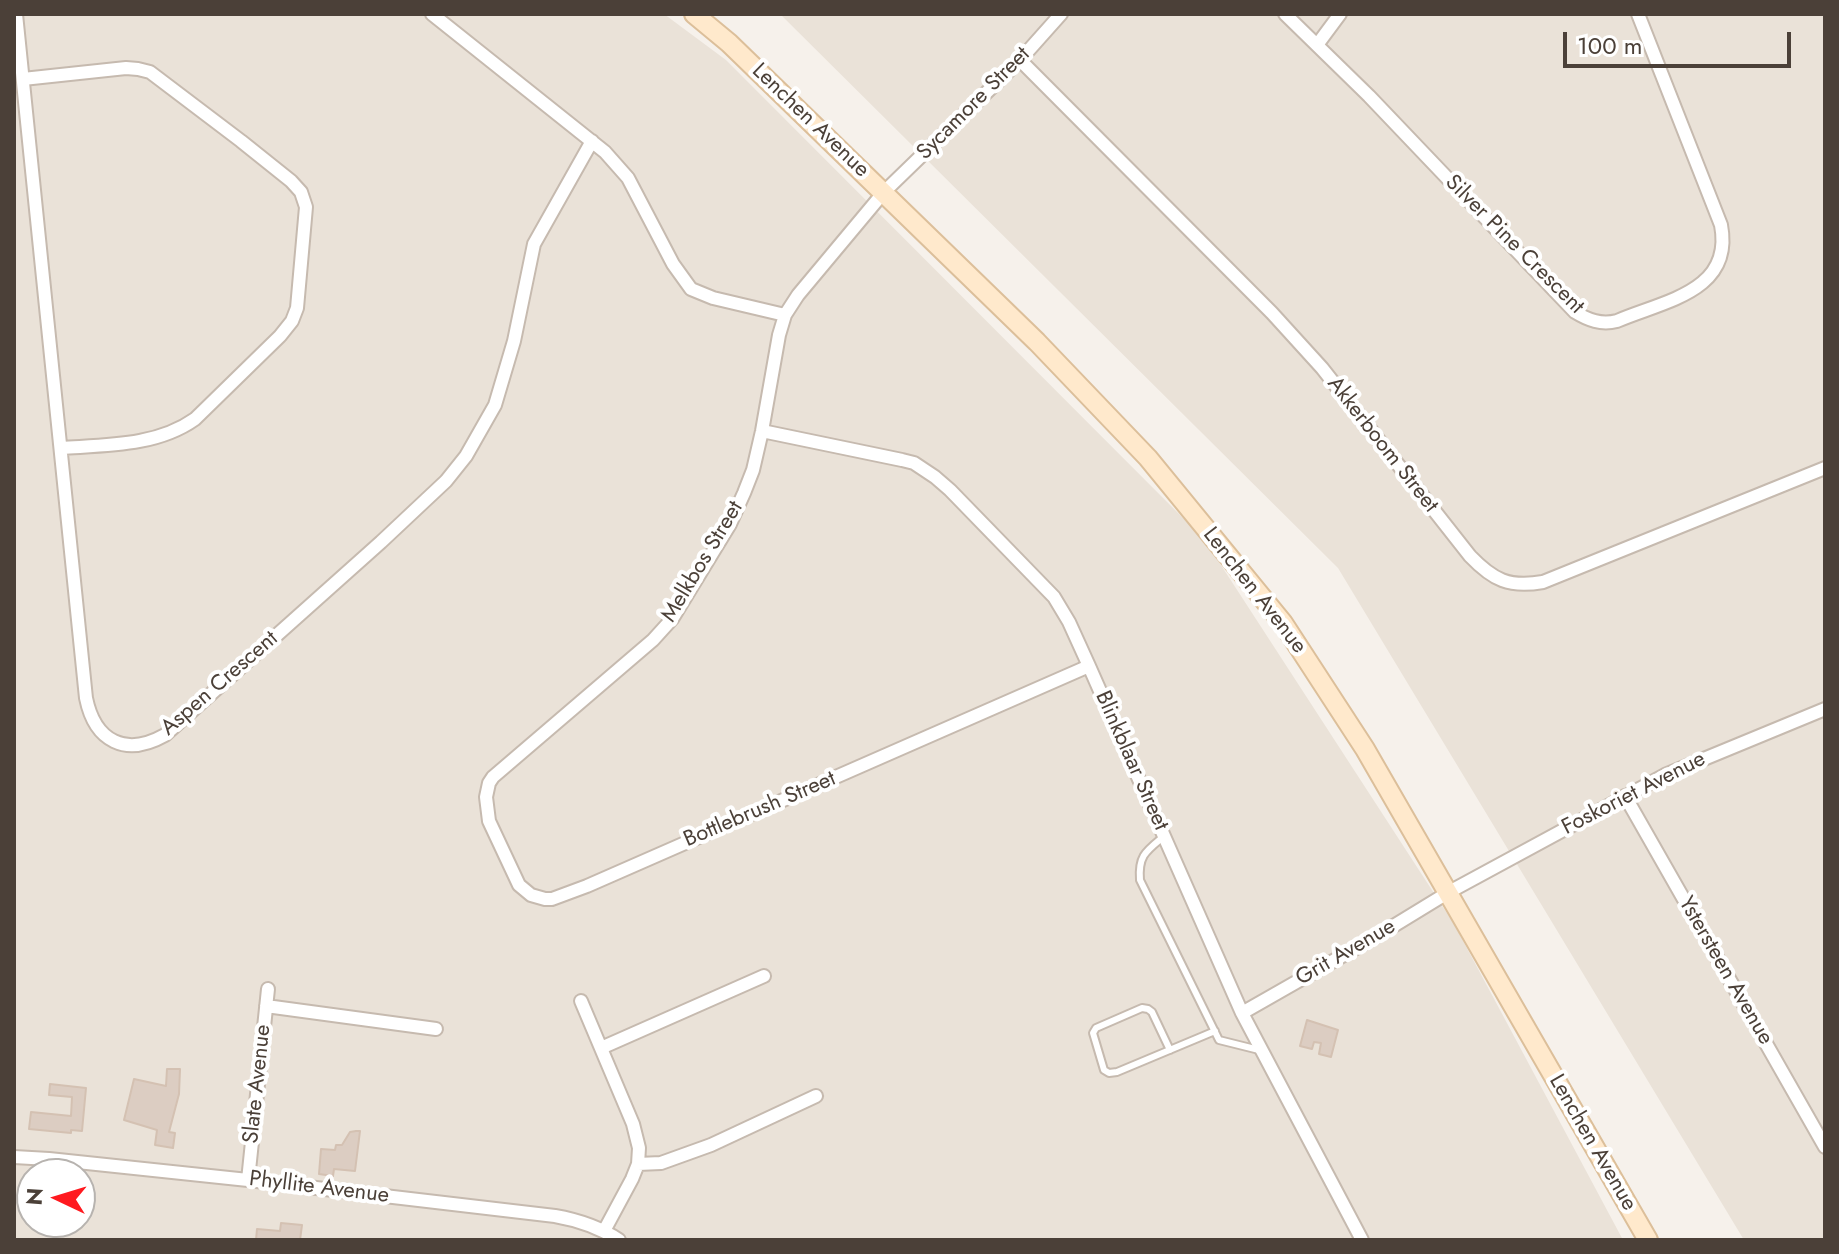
<!DOCTYPE html>
<style>
body{margin:0}
#map{position:relative;width:1839px;height:1254px;overflow:hidden;background:#f6f1eb;font-family:Jost,sans-serif}
canvas{display:block}
.frame{position:absolute;inset:0;border:16px solid #4b4038;pointer-events:none}
.north{position:absolute;left:16px;top:1158px;width:80px;height:80px;box-sizing:border-box;background:#fff;border:2px solid #b7b3af;border-radius:50%;rotate:274deg;font-size:22px;font-weight:700;line-height:32px;text-align:center;color:#4b4038}
.north::after{content:'';display:block;margin:auto;width:28px;height:36px;background:#ff191f;clip-path:polygon(50% 0,100% 100%,50% 72%,0 100%)}
.scale{position:absolute;left:1563px;top:32px;width:228px;height:36px;box-sizing:border-box;border:4px solid #4b4038;border-top:0;padding-left:10px;font-size:24px;line-height:28px;white-space:nowrap;color:#4b4038;-webkit-text-stroke:6px #fff;paint-order:stroke}
</style>
<div id="map">
<canvas width="1839" height="1254"></canvas>
<div class="frame"></div>
<div class="north">N</div>
<div class="scale">100 m</div>
</div>
<script>
const g = document.querySelector('canvas').getContext('2d');
g.lineJoin = 'round';
function fillPath(path, color) { g.fillStyle = color; g.fill(path, 'evenodd'); }
function strokePath(path, color, width, dash) { g.strokeStyle = color; g.lineWidth = width; g.lineCap = dash ? 'butt' : 'round'; g.setLineDash(dash || []); g.stroke(path); }
function label(font, color, halo, rows, align = 'center') {
  g.font = font + ' Jost,sans-serif'; g.lineWidth = 8; g.setLineDash([]); g.textBaseline = 'middle'; g.strokeStyle = halo; g.fillStyle = color; for (const [text, x, y, turn = 0] of rows) {
    g.save(); g.translate(x, y); g.rotate((+turn || 0) * Math.PI / 180); g.textAlign = isNaN(turn) ? turn : align; if (halo) g.strokeText(text, 0, 0); g.fillText(text, 0, 0); g.restore();
  }
}
const residential = new Path2D(`
 M 14,14 L 664,14 L 726,60 L 1204,539 L 1454,924 L 1623,1240 L 14,1240 ZM 32,1174 L 80,1174 L 80,1222 L 32,1222 Z
 M 780,14 L 1825,14 L 1825,1240 L 1744,1240 L 1338,568 Z`);
const building = new Path2D(`
 M 1307,1020 L 1338,1030 L 1331,1057 L 1319,1054 L 1321,1043 L 1314,1042 L 1312,1049 L 1300,1046 Z
 M 167,1069 L 180,1069 L 179,1094 L 169,1132 L 175,1133 L 173,1148 L 155,1145 L 157,1130 L 124,1120 L 134,1079 L 166,1086 Z
 M 50,1084 L 86,1088 L 82,1131 L 71,1130 L 71,1133 L 29,1129 L 31,1112 L 71,1116 L 72,1097 L 49,1095 Z
 M 356,1131 L 360,1131 L 355,1171 L 334,1169 L 333,1176 L 319,1174 L 321,1149 L 335,1150 L 336,1145 L 342,1145 L 350,1132 Z
 M 281,1223 L 302,1225 L 300,1240 L 256,1240 L 257,1229 L 280,1231 Z`);
const service = new Path2D(`
 M 1163,837 C 1146,851 1138,856 1140,880 L 1219,1040 L 1259,1050
 M 1170,1050 L 1152,1012 L 1148,1009 L 1142,1008 L 1096,1028 L 1093,1033 L 1104,1070 L 1109,1073 L 1117,1072 L 1215,1031`);
const minor = new Path2D(`
 M 16,14 L 86,698 C 95,742 126,757 165,735 L 381,542 L 446,481 L 466,456 L 495,405 L 514,341 L 534,244 L 592,141
 M 432,14 L 605,152 L 628,178 L 673,264 L 691,289 L 713,298 L 785,315
 M 1061,14 L 1020,60 L 884,192 L 798,295 L 785,315 L 779,335 L 762,431 L 753,470 L 744,493 L 730,524 L 672,619 L 653,640 L 493,777 L 489,783 L 486,797 L 489,821 L 519,885 L 531,895 L 545,899 L 552,899 L 587,886 L 1089,666
 M 1285,14 L 1369,96 L 1575,312 C 1588,320 1601,325 1617,321 C 1663,301 1734,292 1721,225 L 1638,14
 M 1317,45 L 1340,14
 M 1020,60 L 1272,313 L 1322,368 L 1470,556 C 1493,580 1509,588 1543,582 L 1825,468
 M 23,79 L 126,68 L 138,69 L 150,72 L 241,141 L 291,181 L 301,192 L 306,207 L 297,308 L 292,321 L 280,336 L 195,419 C 157,446 107,445 62,448
 M 762,431 L 902,460 L 914,463 L 935,477 L 950,490 L 1054,597 L 1069,622 L 1089,666 L 1242,1013 L 1362,1240
 M 1625,796 L 1825,1147
 M 581,1001 L 633,1124 L 639,1148 L 638,1164 L 632,1179 L 604,1231
 M 266,1006 L 436,1029
 M 1242,1013 L 1377,936 L 1449,892 L 1665,775 L 1825,709
 M 601,1048 L 764,976
 M 14,1157 L 49,1159 L 248,1180 L 555,1216 C 578,1220 599,1227 619,1240
 M 638,1164 L 661,1163 L 711,1145 L 816,1096
 M 248,1180 L 268,989`);
const secondary = new Path2D(`
 M 694,14 L 729,43 L 1037,342 L 1148,458 L 1283,623 L 1365,749 L 1648,1240`);
const streetNames = [
 ["Sycamore Street",974,104,-45],
 ["Lenchen Avenue",810,121,44],
 ["Silver Pine Crescent",1514,245,45],
 ["Akkerboom Street",1382,445,52],
 ["Melkbos Street",703,562,-59],
 ["Lenchen Avenue",1254,591,52],
 ["Aspen Crescent",220,684,-41],
 ["Blinkblaar Street",1131,761,66],
 ["Foskoriet Avenue",1634,794,-27],
 ["Bottlebrush Street",760,810,-23],
 ["Grit Avenue",1346,953,-30],
 ["Ystersteen Avenue",1725,971,60],
 ["Slate Avenue",258,1084,-84],
 ["Lenchen Avenue",1592,1143,60],
 ["Phyllite Avenue",319,1188,7]
];
fillPath(residential, '#eae2d8');
fillPath(building, '#dccdc2');
strokePath(building, '#d4c1b2', 2);
strokePath(service, '#c6baaf', 10);
strokePath(minor, '#c6baaf', 16);
strokePath(secondary, '#dcbf9a', 22);
strokePath(service, '#fff', 6);
strokePath(minor, '#fff', 12);
strokePath(secondary, '#ffe9cc', 18);
label('22px', '#4b4038', '#fff', streetNames);
</script>
